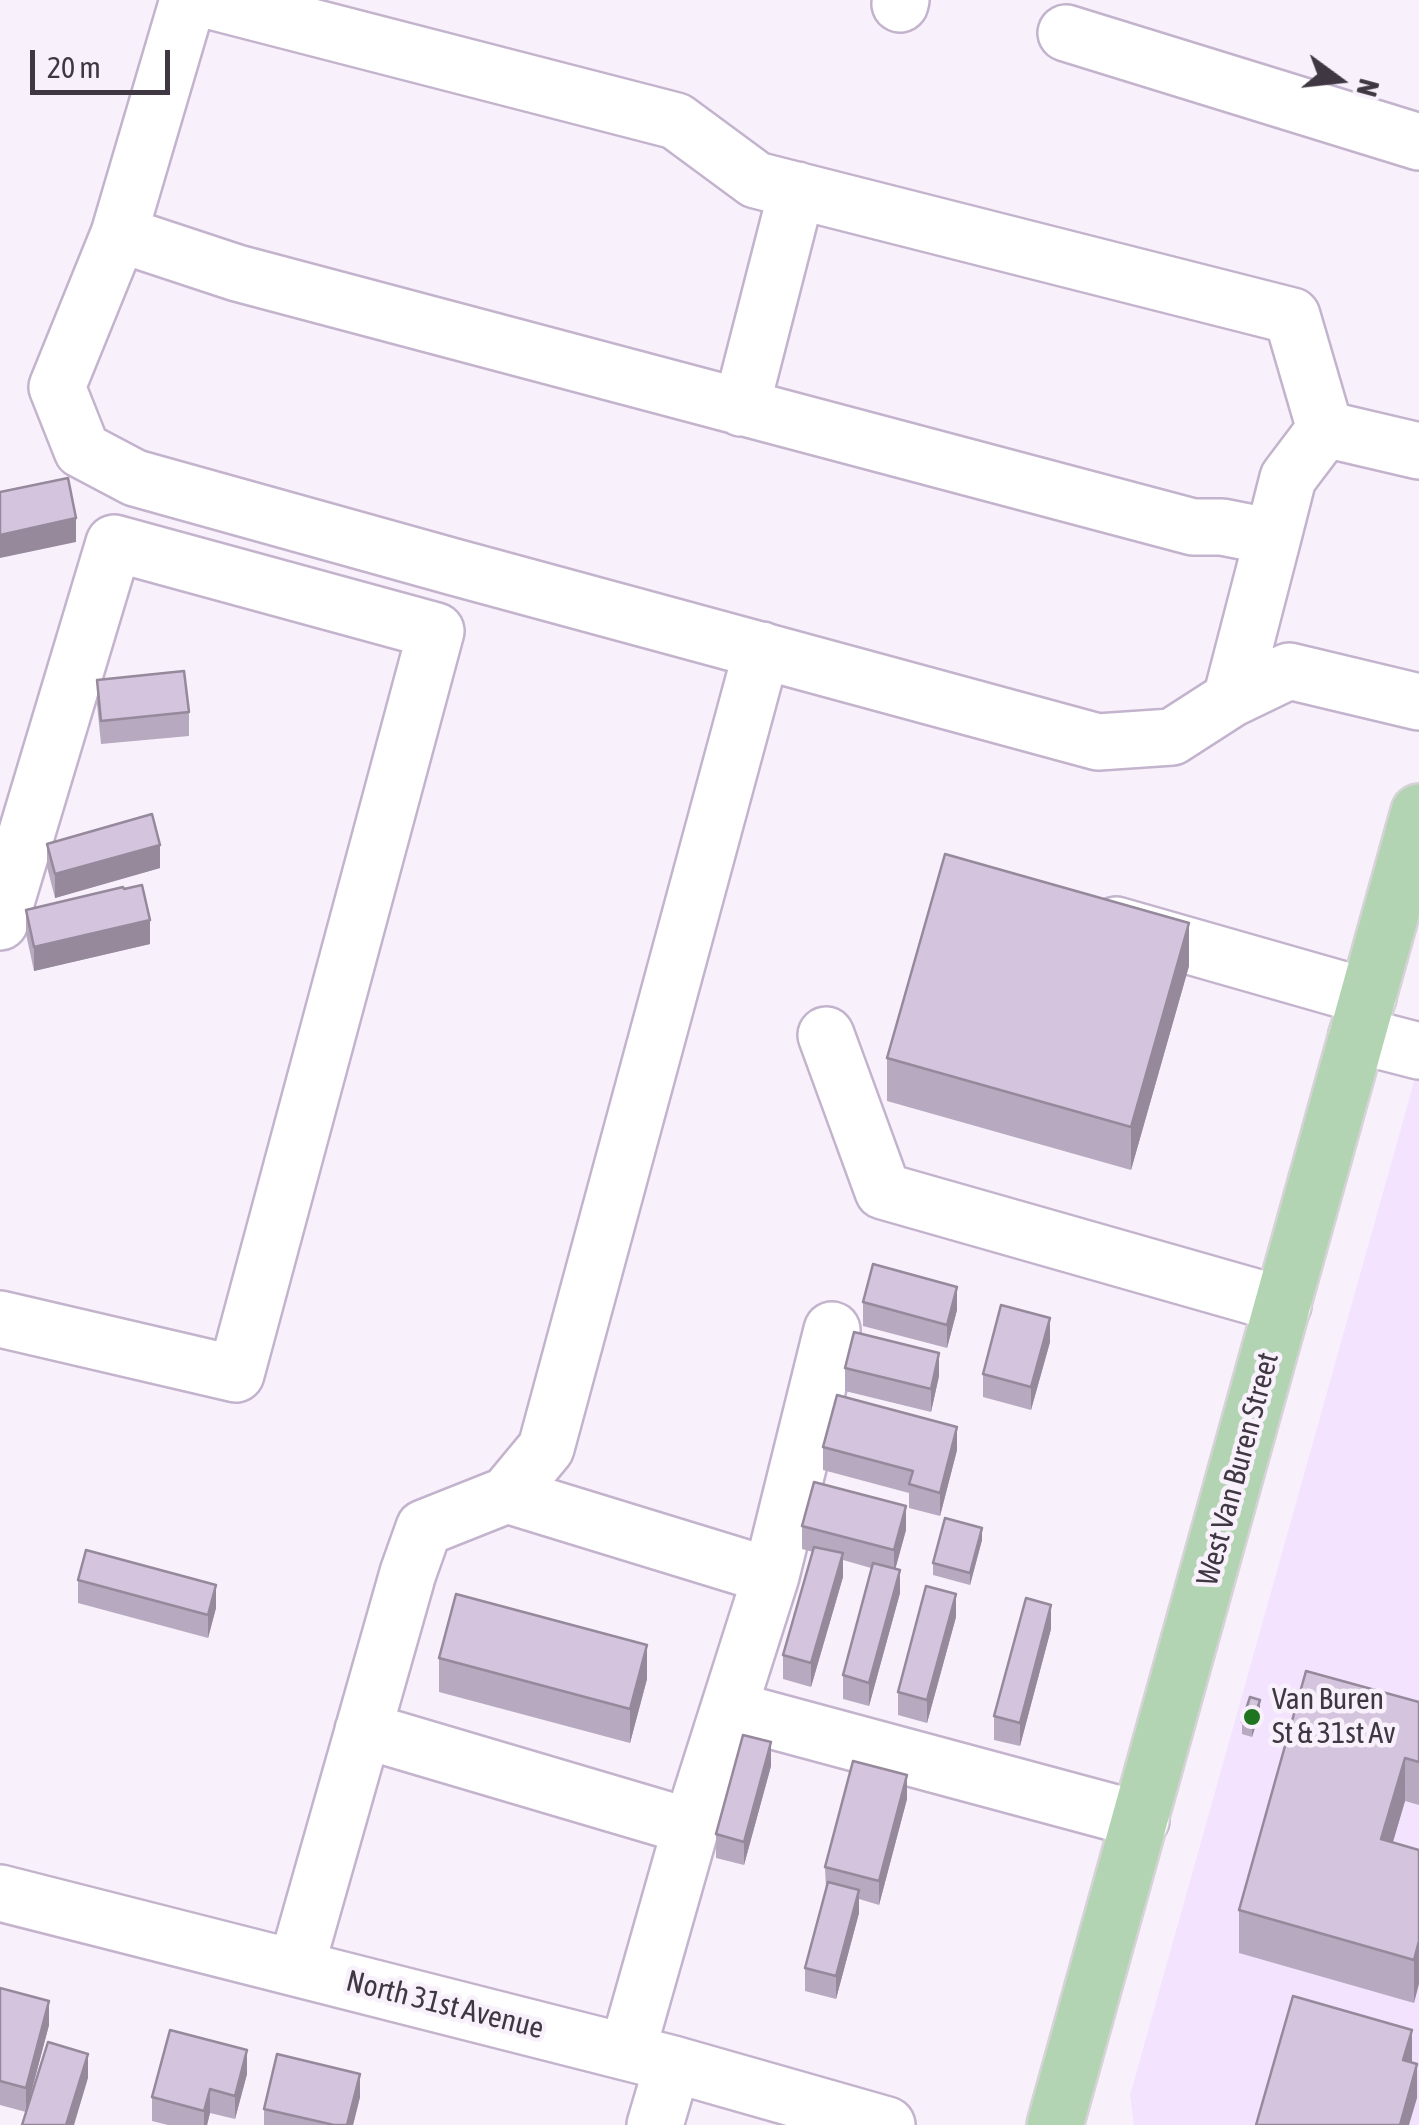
<!DOCTYPE html>
<style>
body{margin:0}
#map{position:relative;width:1419px;height:2125px;overflow:hidden;background:#f8f1fc;font-family:"Asap Condensed",sans-serif}
canvas{display:block}
.north{position:absolute;left:1289px;top:30px;width:100px;height:100px;-webkit-text-stroke:8px #f8f1fc;paint-order:stroke;rotate:105deg;font-size:28px;font-weight:700;line-height:40px;text-align:center;color:#3f3843}
.north::after{content:'';display:block;margin:auto;width:35px;height:45px;background:#3f3843;clip-path:polygon(50% 0,100% 100%,50% 72%,0 100%)}
.scale{position:absolute;left:30px;top:50px;width:140px;height:45px;box-sizing:border-box;border:5px solid #3f3843;border-top:0;padding-left:12px;font-size:30px;line-height:35px;white-space:nowrap;color:#3f3843;-webkit-text-stroke:8px #f8f1fc;paint-order:stroke}
</style>
<div id="map">
<canvas width="1419" height="2125"></canvas>
<div class="north">N</div>
<div class="scale">20 m</div>
</div>
<script>
const g = document.querySelector('canvas').getContext('2d');
g.lineJoin = 'round';
function fillPath(path, color) { g.fillStyle = color; g.fill(path, 'evenodd'); }
function strokePath(path, color, width, dash) { g.strokeStyle = color; g.lineWidth = width; g.lineCap = dash ? 'butt' : 'round'; g.setLineDash(dash || []); g.stroke(path); }
function label(font, color, halo, rows, align = 'center') {
  g.font = font + ' "Asap Condensed",sans-serif'; g.lineWidth = 9; g.setLineDash([]); g.textBaseline = 'middle'; g.strokeStyle = halo; g.fillStyle = color; for (const [text, x, y, turn = 0] of rows) {
    g.save(); g.translate(x, y); g.rotate((+turn || 0) * Math.PI / 180); g.textAlign = isNaN(turn) ? turn : align; if (halo) g.strokeText(text, 0, 0); g.fillText(text, 0, 0); g.restore();
  }
}
const built = new Path2D(`
 M 1419,1064 L 1419,2125 L 1134,2125 L 1130,2095 Z`);
const minor = new Path2D(`
 M 188,0 L 119,234 L 57,387 L 82,450 L 135,478 L 454,567 L 1098,742 L 1172,737 L 1231,699 L 1289,671 L 1419,702
 M 207,0 L 676,121 L 756,180 L 1292,316 L 1325,429
 M 900,4 L 901,0
 M 1066,33 L 1419,142
 M 119,234 L 237,273 L 1193,527 L 1222,527 L 1273,537 L 1288,478 L 1325,429 L 1419,451
 M 741,408 L 797,190
 M 1231,699 L 1273,537
 M 0,922 L 114,543 L 436,631 L 236,1374 L 0,1319
 M 1116,925 L 1368,997
 M 826,1035 L 883,1191 L 1283,1305
 M 1357,1035 L 1419,1051
 M 771,1576 L 832,1330
 M 729,1709 L 1141,1820
 M 363,1730 L 691,1827 L 771,1576 L 507,1495
 M 0,1893 L 673,2064 L 887,2125
 M 296,1967 L 408,1573 L 424,1528 L 507,1495 L 546,1448 L 762,650
 M 627,2052 L 691,1827
 M 655,2125 L 673,2064`);
const major = new Path2D(`
 M 1055,2125 L 1419,812`);
const wall = new Path2D(`
 M 97,680 L 189,712 L 189,736 L 101,744 L 97,704 Z
 M 47,844 L 160,868 L 55,898 L 47,867 Z
 M 26,910 L 150,944 L 34,971 L 26,934 Z
 M 1189,966 L 1131,1170 L 887,1101 L 887,1058 Z
 M 863,1302 L 957,1310 L 947,1348 L 863,1326 Z
 M 1050,1342 L 1031,1410 L 983,1397 L 983,1374 Z
 M 845,1368 L 939,1376 L 931,1412 L 845,1391 Z
 M 823,1447 L 957,1450 L 940,1516 L 909,1508 L 909,1493 L 823,1470 Z
 M 802,1526 L 906,1530 L 895,1569 L 900,1593 L 869,1706 L 843,1699 L 843,1675 L 871,1568 L 843,1560 L 843,1577 L 811,1687 L 783,1679 L 783,1655 L 813,1552 L 802,1549 Z
 M 982,1540 L 970,1585 L 933,1575 L 933,1563 Z
 M 78,1580 L 216,1608 L 208,1638 L 78,1603 Z
 M 956,1617 L 927,1723 L 898,1715 L 898,1692 Z
 M 1051,1629 L 1020,1746 L 994,1740 L 994,1716 Z
 M 439,1658 L 647,1679 L 630,1743 L 439,1692 Z
 M 1419,1702 L 1419,1805 L 1405,1801 L 1393,1842 L 1419,1850 L 1414,2003 L 1239,1953 L 1239,1910 Z
 M 1260,1712 L 1252,1737 L 1242,1734 L 1242,1722 Z
 M 771,1766 L 744,1865 L 716,1858 L 716,1834 Z
 M 907,1799 L 879,1905 L 859,1899 L 859,1913 L 836,1999 L 805,1991 L 805,1968 L 826,1890 L 825,1867 Z
 M 0,1988 L 49,2025 L 26,2112 L 0,2105 Z
 M 247,2074 L 235,2119 L 210,2113 L 207,2125 L 168,2125 L 152,2121 L 152,2097 Z
 M 360,2097 L 353,2125 L 264,2125 L 264,2109 Z`);
const shadedWall = new Path2D(`
 M 76,518 L 76,542 L 0,558 L 0,535 Z
 M 160,845 L 160,868 L 55,898 L 55,874 Z
 M 150,920 L 150,944 L 34,971 L 34,947 Z
 M 1189,923 L 1189,966 L 1131,1170 L 1131,1127 Z
 M 957,1287 L 957,1310 L 947,1348 L 947,1325 Z
 M 1050,1318 L 1050,1342 L 1031,1410 L 1031,1387 Z
 M 939,1353 L 939,1376 L 931,1412 L 931,1389 Z
 M 957,1427 L 957,1450 L 940,1516 L 940,1493 Z
 M 906,1506 L 906,1530 L 894,1574 L 894,1550 Z
 M 982,1528 L 982,1540 L 970,1585 L 970,1573 Z
 M 843,1553 L 843,1577 L 811,1687 L 811,1663 Z
 M 900,1570 L 900,1593 L 869,1706 L 869,1683 Z
 M 216,1585 L 216,1608 L 208,1638 L 208,1615 Z
 M 956,1594 L 956,1617 L 927,1723 L 927,1700 Z
 M 1051,1605 L 1051,1629 L 1020,1746 L 1020,1723 Z
 M 647,1645 L 647,1679 L 630,1743 L 630,1709 Z
 M 1260,1700 L 1260,1712 L 1252,1737 L 1252,1725 Z
 M 771,1742 L 771,1766 L 744,1865 L 744,1842 Z
 M 1405,1758 L 1405,1801 L 1381,1882 L 1381,1839 Z
 M 907,1775 L 907,1799 L 879,1905 L 879,1881 Z
 M 859,1890 L 859,1913 L 836,1999 L 836,1976 Z
 M 1419,1941 L 1419,1984 L 1414,2003 L 1414,1960 Z
 M 49,2001 L 49,2025 L 26,2112 L 26,2088 Z
 M 1412,2030 L 1412,2064 L 1403,2060 Z
 M 247,2050 L 247,2074 L 235,2119 L 235,2096 Z
 M 88,2054 L 88,2078 L 74,2125 L 66,2125 Z
 M 1417,2064 L 1417,2098 L 1409,2125 L 1400,2125 Z
 M 360,2074 L 360,2097 L 353,2125 L 347,2125 Z
 M 210,2089 L 210,2113 L 207,2125 L 204,2125 L 204,2111 Z`);
const building = new Path2D(`
 M 68,478 L 76,518 L 0,535 L 0,492 Z
 M 184,671 L 189,712 L 101,721 L 97,680 Z
 M 152,814 L 160,845 L 55,874 L 47,844 Z
 M 945,854 L 1189,923 L 1131,1127 L 887,1058 Z
 M 142,885 L 150,920 L 34,947 L 26,910 L 123,887 L 124,889 Z
 M 873,1264 L 957,1287 L 947,1325 L 863,1302 Z
 M 1001,1305 L 1050,1318 L 1031,1387 L 983,1374 Z
 M 854,1332 L 939,1353 L 931,1389 L 845,1368 Z
 M 837,1395 L 957,1427 L 940,1493 L 909,1484 L 913,1471 L 823,1447 Z
 M 814,1482 L 906,1506 L 894,1550 L 802,1526 Z
 M 945,1518 L 982,1528 L 970,1573 L 933,1563 Z
 M 814,1547 L 843,1553 L 811,1663 L 783,1655 Z
 M 86,1550 L 216,1585 L 208,1615 L 78,1580 Z
 M 873,1563 L 900,1570 L 869,1683 L 843,1675 Z
 M 926,1586 L 956,1594 L 927,1700 L 898,1692 Z
 M 456,1594 L 647,1645 L 630,1709 L 439,1658 Z
 M 1026,1598 L 1051,1605 L 1020,1723 L 994,1716 Z
 M 1306,1671 L 1419,1702 L 1419,1762 L 1405,1758 L 1381,1839 L 1419,1850 L 1419,1941 L 1414,1960 L 1239,1910 Z
 M 1250,1697 L 1260,1700 L 1252,1725 L 1242,1722 Z
 M 743,1735 L 771,1742 L 744,1842 L 716,1834 Z
 M 853,1761 L 907,1775 L 879,1881 L 825,1867 Z
 M 828,1882 L 859,1890 L 836,1976 L 805,1968 Z
 M 0,1988 L 49,2001 L 26,2088 L 0,2081 Z
 M 1293,1996 L 1412,2030 L 1403,2060 L 1417,2064 L 1400,2125 L 1256,2125 Z
 M 170,2030 L 247,2050 L 235,2096 L 210,2089 L 204,2111 L 152,2097 Z
 M 48,2042 L 88,2054 L 66,2125 L 22,2125 Z
 M 277,2054 L 360,2074 L 347,2125 L 334,2125 L 264,2109 Z`);
const markers = [
 [1252,1717,10,"#1f741f"]
];
const streetNames = [
 ["West Van Buren Street",1238,1469,-75],
 ["North 31st Avenue",445,2005,14]
];
const poiNames = [
 ["Van Buren",1272,1700],
 ["St & 31st Av",1272,1734]
];
fillPath(built, '#f4e3fe');
strokePath(minor, '#c3b3cd', 60);
strokePath(major, '#d5d3d6', 60);
strokePath(minor, '#fff', 55);
strokePath(major, '#b3d4b2', 55);
fillPath(wall, '#b7a9bf');
fillPath(shadedWall, '#95899b');
fillPath(building, '#d5c4de');
strokePath(building, '#95899b', 2.5);
for (const [x, y, r, color] of markers) { const dot = new Path2D(); dot.arc(x, y, r, 0, 2 * Math.PI); g.fillStyle = color; g.fill(dot); strokePath(dot, '#f8f1fc', 4); }
label('30px', '#3f3843', '#f8f1fc', streetNames);
label('30px', '#3f3843', '#f8f1fc', poiNames, 'left');
</script>
